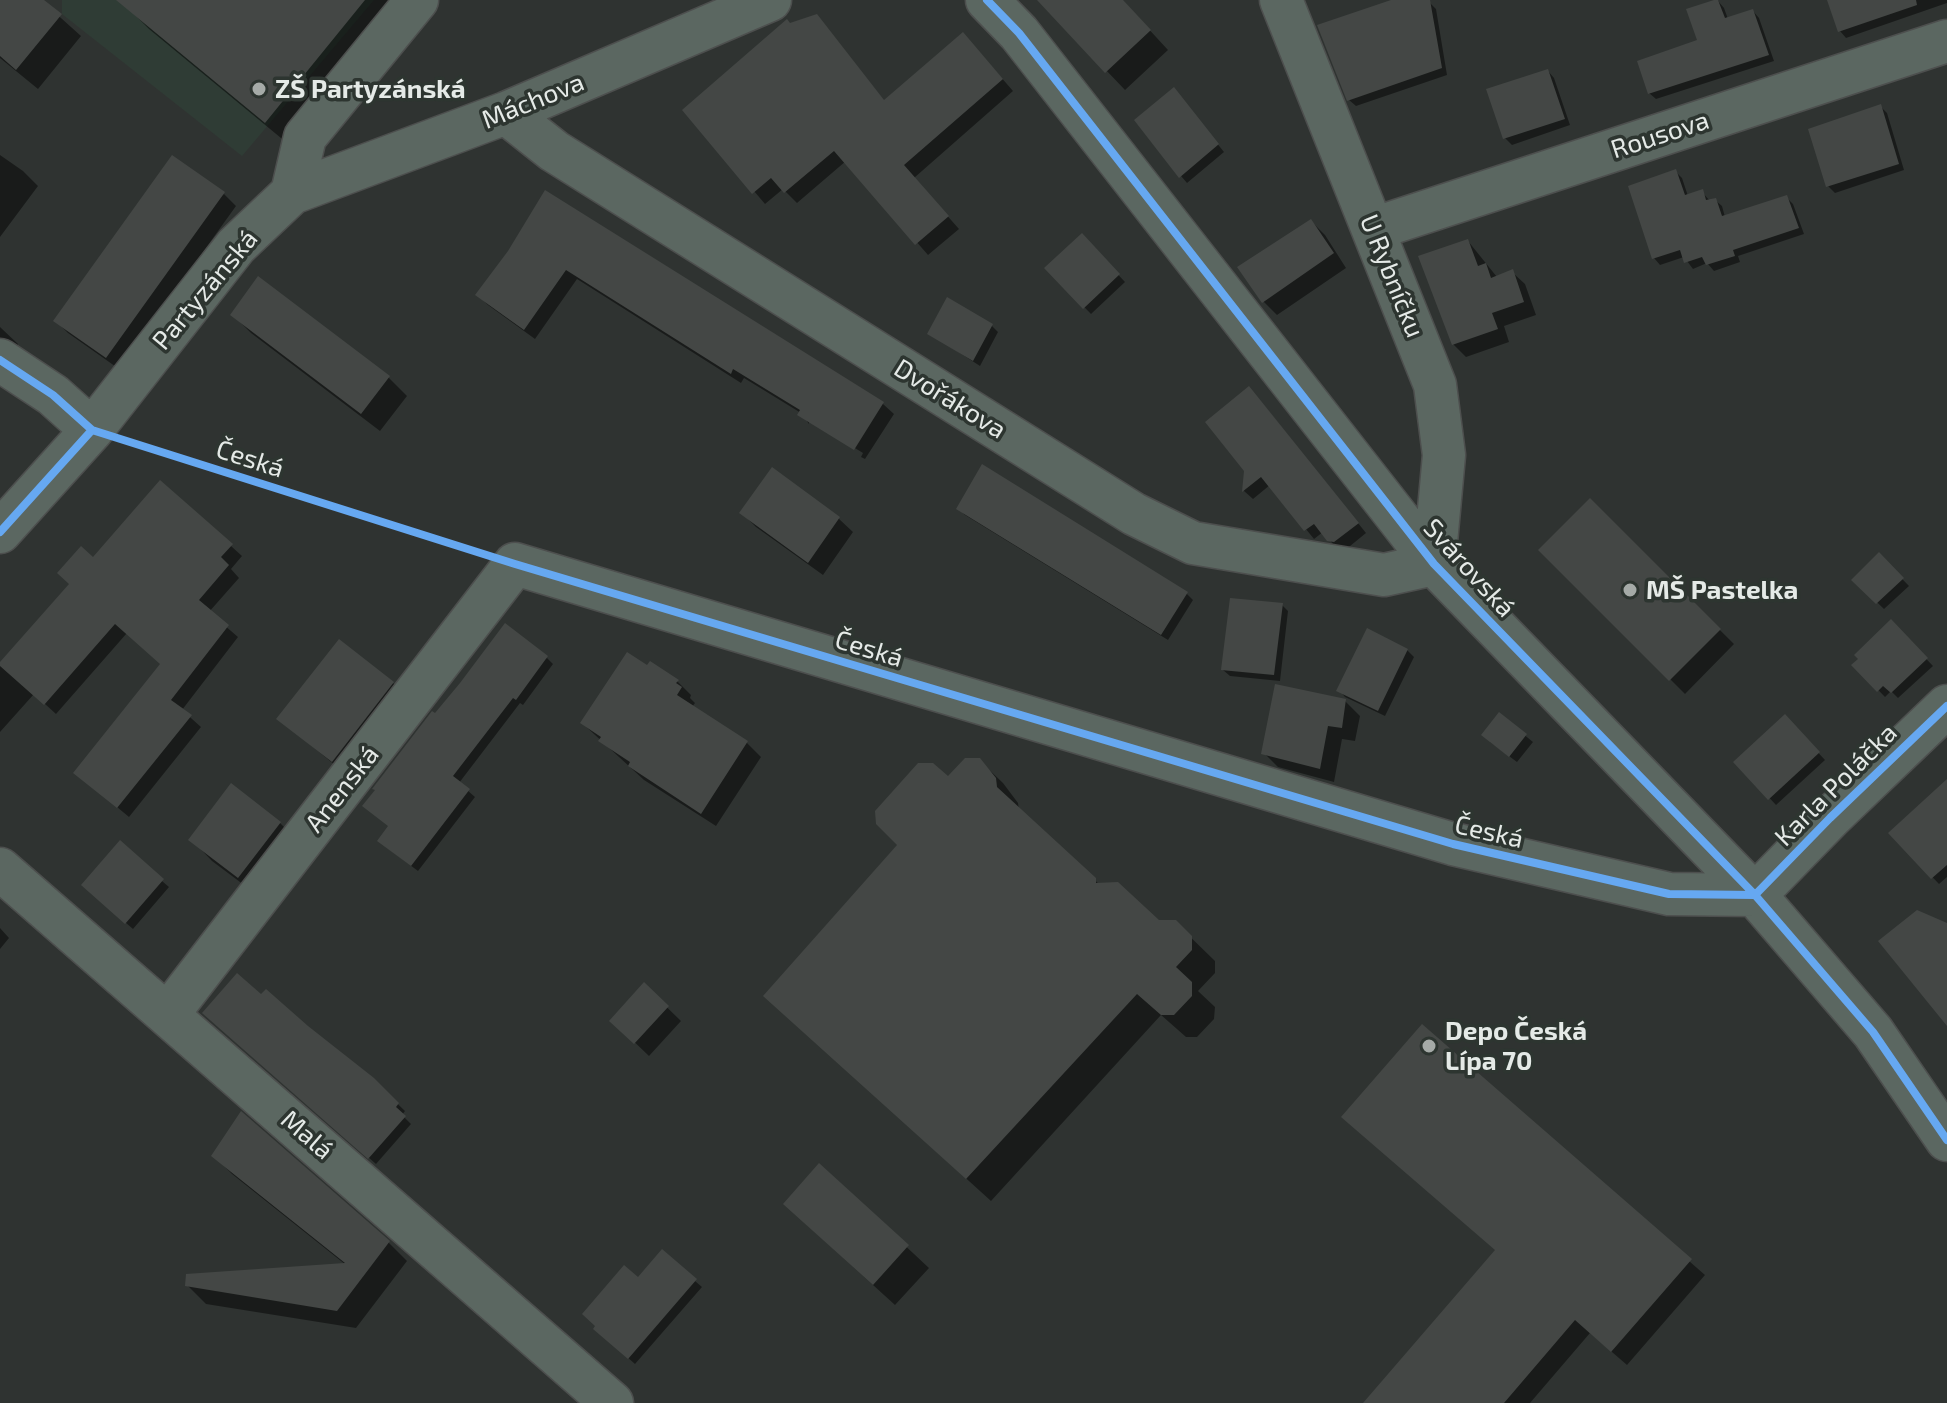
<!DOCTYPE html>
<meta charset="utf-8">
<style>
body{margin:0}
canvas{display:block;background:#2f3331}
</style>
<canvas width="1947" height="1403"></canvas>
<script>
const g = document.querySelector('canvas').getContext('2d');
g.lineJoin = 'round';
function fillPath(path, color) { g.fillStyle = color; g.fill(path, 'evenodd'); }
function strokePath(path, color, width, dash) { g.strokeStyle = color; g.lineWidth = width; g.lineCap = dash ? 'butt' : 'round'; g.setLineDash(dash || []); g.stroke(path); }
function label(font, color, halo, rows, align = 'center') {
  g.font = font + ' "Exo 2",sans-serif'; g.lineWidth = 7; g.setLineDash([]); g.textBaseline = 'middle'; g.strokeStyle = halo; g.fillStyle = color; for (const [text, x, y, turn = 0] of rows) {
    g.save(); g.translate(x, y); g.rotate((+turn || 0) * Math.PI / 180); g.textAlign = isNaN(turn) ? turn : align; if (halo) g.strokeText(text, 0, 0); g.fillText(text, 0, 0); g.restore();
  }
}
const built = new Path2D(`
 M 62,0 L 374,0 L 242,156 L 62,14 Z`);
const shadow = new Path2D(`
 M 0,0 L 41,0 L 81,36 L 38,89 L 0,58 Z
 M 134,0 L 406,0 L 287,143 L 149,29 L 128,8 Z
 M 1039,0 L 1122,0 L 1168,50 L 1125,90 Z
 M 1829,0 L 1947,0 L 1947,3 L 1846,38 L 1840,31 Z
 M 1718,1 L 1724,8 L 1728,19 L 1753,11 L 1759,18 L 1774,61 L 1656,99 L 1649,93 L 1699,41 Z
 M 1430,3 L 1436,9 L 1447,75 L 1356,106 L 1349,100 Z
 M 816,16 L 885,102 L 974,46 L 1013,91 L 914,178 L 959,229 L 928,255 L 846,161 L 797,203 L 783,189 L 765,204 L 685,110 L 790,25 Z
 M 1548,71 L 1554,78 L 1570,125 L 1512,145 L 1505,138 Z
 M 1180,97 L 1224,152 L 1187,183 L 1181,176 Z
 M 1881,107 L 1887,113 L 1904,170 L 1835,193 L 1828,186 Z
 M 0,155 L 23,171 L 38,186 L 0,237 Z
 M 1676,172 L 1682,178 L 1688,196 L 1702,192 L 1710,201 L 1715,200 L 1722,206 L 1725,217 L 1786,197 L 1793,204 L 1804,234 L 1738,256 L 1740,262 L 1714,271 L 1707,263 L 1693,269 L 1684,257 L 1660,265 L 1654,258 Z
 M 546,193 L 883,404 L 894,414 L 865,459 L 861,457 L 863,453 L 809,420 L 809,424 L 801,413 L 744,378 L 741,383 L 577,279 L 535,339 L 488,305 L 478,295 L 509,252 Z
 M 224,194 L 236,206 L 119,369 L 68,333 L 55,320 Z
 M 1311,221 L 1325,235 L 1346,268 L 1277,315 L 1263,301 Z
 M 1082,236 L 1125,282 L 1091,314 L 1047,269 Z
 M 1468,241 L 1497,277 L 1512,272 L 1525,284 L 1536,315 L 1504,326 L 1509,342 L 1466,357 L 1453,344 Z
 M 233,315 L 388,377 L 407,396 L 380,431 L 251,333 Z
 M 992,326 L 998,332 L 980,366 L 929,333 Z
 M 0,327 L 18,344 L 17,347 L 0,341 Z
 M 1258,398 L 1366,533 L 1344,551 L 1338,550 L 1323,532 L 1314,539 L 1270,485 L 1253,499 L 1244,491 Z
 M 1590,501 L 1734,644 L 1685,694 L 1541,550 Z
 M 959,509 L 1186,593 L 1193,600 L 1168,640 L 965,515 Z
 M 742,513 L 838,518 L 853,532 L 823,575 L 756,527 Z
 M 231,546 L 242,556 L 231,569 L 239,578 L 209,612 L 238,637 L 182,710 L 201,727 L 129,817 L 76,773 L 162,664 L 127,633 L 56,714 L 34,694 L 0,732 L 0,665 L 93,559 Z
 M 1879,555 L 1909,586 L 1884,609 L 1854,580 Z
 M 1282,605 L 1288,611 L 1280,681 L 1230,676 L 1223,670 Z
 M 1891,622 L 1933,666 L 1898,698 L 1891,691 L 1885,697 L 1854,665 Z
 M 1407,650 L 1414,657 L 1385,716 L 1345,697 L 1339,690 Z
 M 547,658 L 553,664 L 523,705 L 520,703 L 459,783 L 475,797 L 418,871 L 386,847 L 390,827 L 435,716 Z
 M 677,681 L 691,695 L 690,698 L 695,703 L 692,707 L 747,743 L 761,757 L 716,826 L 644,780 L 582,723 Z
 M 393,683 L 407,697 L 347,775 L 279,719 Z
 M 1345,701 L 1360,716 L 1355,741 L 1342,739 L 1334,782 L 1278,767 L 1264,753 Z
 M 1500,715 L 1533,742 L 1517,762 L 1490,742 Z
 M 1785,717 L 1825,760 L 1776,805 L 1736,762 Z
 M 979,760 L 1003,783 L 1018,803 L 1019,810 L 1100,885 L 1159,922 L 1175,922 L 1215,961 L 1215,973 L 1198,991 L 1215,1007 L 1214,1019 L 1197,1037 L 1186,1037 L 1161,1015 L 991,1201 L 765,996 L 899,845 L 948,779 Z
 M 1947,807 L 1947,877 L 1939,884 L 1891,834 Z
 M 280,823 L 301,844 L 260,897 L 212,861 L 191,839 Z
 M 162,881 L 169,887 L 133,929 L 90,892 Z
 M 0,928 L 9,938 L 0,949 Z
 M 644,985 L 681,1021 L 649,1056 L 626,1034 Z
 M 211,1020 L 373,1080 L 405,1111 L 402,1115 L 411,1124 L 376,1164 Z
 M 1422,1027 L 1705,1275 L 1627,1365 L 1590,1333 L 1530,1403 L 1366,1403 L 1497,1251 Z
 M 214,1156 L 388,1242 L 407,1261 L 356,1328 L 206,1304 L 187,1285 L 346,1265 L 232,1174 Z
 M 820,1166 L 929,1268 L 895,1305 L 807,1225 Z
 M 638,1280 L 695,1281 L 702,1287 L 635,1364 L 602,1335 Z`);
const building = new Path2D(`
 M 0,0 L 44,0 L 62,14 L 16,70 L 0,56 Z
 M 116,0 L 365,0 L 265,123 Z
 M 1037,0 L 1123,0 L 1151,30 L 1105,73 Z
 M 1391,0 L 1430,0 L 1442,68 L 1347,101 L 1317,25 Z
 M 1714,0 L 1718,0 L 1725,18 L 1753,9 L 1769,55 L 1648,94 L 1637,61 L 1697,40 L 1686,9 Z
 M 1827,0 L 1916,0 L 1917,5 L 1838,32 Z
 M 817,14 L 884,100 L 963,32 L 1003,79 L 904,165 L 949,216 L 915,245 L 834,151 L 784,193 L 771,178 L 752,194 L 682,110 L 787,19 L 790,23 Z
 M 1548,69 L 1565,119 L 1503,139 L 1486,89 Z
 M 1174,87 L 1219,144 L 1179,178 L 1134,120 Z
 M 1881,104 L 1899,164 L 1826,187 L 1808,129 Z
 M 172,155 L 225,192 L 106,358 L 53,321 Z
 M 1676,169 L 1685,195 L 1703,189 L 1706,200 L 1716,198 L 1722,216 L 1787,195 L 1799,228 L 1733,250 L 1735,256 L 1706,265 L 1702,257 L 1684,263 L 1680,250 L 1652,259 L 1628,186 Z
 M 545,190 L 884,402 L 854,450 L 797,415 L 800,410 L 733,369 L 731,374 L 566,270 L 524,330 L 475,295 L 508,251 Z
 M 1311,219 L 1334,253 L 1262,303 L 1237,267 Z
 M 1082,233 L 1120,274 L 1083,309 L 1044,268 Z
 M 1468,239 L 1478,266 L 1486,263 L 1491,278 L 1513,269 L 1524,302 L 1492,313 L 1498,329 L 1452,345 L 1418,256 Z
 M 258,276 L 390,376 L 361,414 L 230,315 Z
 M 947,297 L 993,324 L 973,361 L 927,334 Z
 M 1249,386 L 1359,523 L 1334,542 L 1327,541 L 1314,524 L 1304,531 L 1261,477 L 1242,492 L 1244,471 L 1205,422 Z
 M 982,464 L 1188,592 L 1161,635 L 956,509 Z
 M 772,467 L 840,517 L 808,563 L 739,513 Z
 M 160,480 L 233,544 L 221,557 L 229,565 L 199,600 L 229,625 L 171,700 L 192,715 L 117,808 L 73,773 L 160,664 L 115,624 L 44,705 L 0,666 L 0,662 L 69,584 L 57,573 L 81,546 L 93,557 Z
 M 1590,498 L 1721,629 L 1669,681 L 1538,550 Z
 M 1879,552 L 1904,578 L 1876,604 L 1851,580 Z
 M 1230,598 L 1283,603 L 1274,675 L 1221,670 Z
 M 1891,619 L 1928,658 L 1891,693 L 1883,686 L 1877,692 L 1851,665 L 1858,659 L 1854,655 Z
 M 505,623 L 548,656 L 516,700 L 513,698 L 453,776 L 470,789 L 411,866 L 377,841 L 388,826 L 362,806 L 375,790 L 372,789 L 432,711 L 435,713 L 460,683 Z
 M 1367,628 L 1408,649 L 1378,711 L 1336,691 Z
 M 339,639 L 394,682 L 332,762 L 276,719 Z
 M 627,652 L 647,665 L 650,661 L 679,680 L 676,683 L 682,687 L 677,695 L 748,741 L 701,814 L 628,766 L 630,762 L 598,741 L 601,737 L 580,723 Z
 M 1275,684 L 1346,699 L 1342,728 L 1328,726 L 1320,769 L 1261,754 Z
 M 1499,712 L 1527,734 L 1509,757 L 1481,735 Z
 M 1785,714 L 1820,752 L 1768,800 L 1733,762 Z
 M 965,758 L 980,758 L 996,778 L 997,787 L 1096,878 L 1096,883 L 1118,882 L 1159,920 L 1176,920 L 1192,936 L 1192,950 L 1176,967 L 1192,982 L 1192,996 L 1174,1015 L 1161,1015 L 1137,994 L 966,1179 L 763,996 L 897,845 L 876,824 L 875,811 L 918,763 L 933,763 L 948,776 Z
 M 1947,779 L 1947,865 L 1931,879 L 1888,833 Z
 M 231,783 L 281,822 L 238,878 L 188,840 Z
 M 120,840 L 164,879 L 125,924 L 81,885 Z
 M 1917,910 L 1947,923 L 1947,1026 L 1878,941 Z
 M 237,973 L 261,994 L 266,989 L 308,1026 L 374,1078 L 399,1103 L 396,1107 L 406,1116 L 368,1159 L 202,1013 Z
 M 644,982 L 669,1006 L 634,1044 L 609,1021 Z
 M 1422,1024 L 1692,1259 L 1611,1352 L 1575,1320 L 1504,1403 L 1363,1403 L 1495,1250 L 1341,1117 Z
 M 241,1111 L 390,1241 L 337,1311 L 185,1286 L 186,1274 L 345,1263 L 211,1156 Z
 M 819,1163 L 909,1245 L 873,1285 L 783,1204 Z
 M 662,1249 L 697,1279 L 628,1359 L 593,1329 L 595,1326 L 582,1314 L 624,1265 L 638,1277 Z`);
const street = new Path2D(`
 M 987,0 L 1019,33 L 1434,564 L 1755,895 L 1873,1032 L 1947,1140
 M 1281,0 L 1435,385 L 1444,455 L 1434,564
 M 506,113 L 554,151 L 1134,514 L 1193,543 L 1384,575 L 1434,564
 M 292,193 L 506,113 L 770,0
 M 1373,229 L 1947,41
 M 0,360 L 53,395 L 92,430
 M 0,532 L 92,430 L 236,246 L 292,193 L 305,137 L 417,0
 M 0,869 L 612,1403
 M 1755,895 L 1830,818 L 1947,706
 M 168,1014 L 515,564 L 1453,844 L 1669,894 L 1755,895`);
const cycleway = new Path2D(`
 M 987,0 L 1019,33 L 1434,564 L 1755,895 L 1873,1032 L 1947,1140
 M 0,360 L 53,395 L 92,430 L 515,564 L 1453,844 L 1669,894 L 1755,895
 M 0,532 L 92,430
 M 1755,895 L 1830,818 L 1947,706`);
const markers = [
 [259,89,8,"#a5aaa7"],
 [1630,590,8,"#a5aaa7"],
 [1429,1046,8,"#a5aaa7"]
];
const poiNames = [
 ["ZŠ Partyzánská",275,89],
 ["MŠ Pastelka",1646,590],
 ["Depo Česká",1445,1031],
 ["Lípa 70",1445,1061]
];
const streetNames = [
 ["Máchova",533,101,-22],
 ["Rousova",1660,135,-18],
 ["U Rybníčku",1392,276,68],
 ["Partyzánská",205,290,-50],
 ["Dvořákova",950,399,32],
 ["Česká",250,459,18],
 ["Svárovská",1469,568,48],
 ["Česká",869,649,17],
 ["Karla Poláčka",1836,785,-45],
 ["Anenská",342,789,-52],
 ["Česká",1489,832,13],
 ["Malá",307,1135,41]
];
fillPath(built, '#2f3c35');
fillPath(shadow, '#0007');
fillPath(building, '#444745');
strokePath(street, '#4d4f4e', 45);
strokePath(street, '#5b6761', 42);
strokePath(cycleway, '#66a8f1', 8);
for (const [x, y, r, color] of markers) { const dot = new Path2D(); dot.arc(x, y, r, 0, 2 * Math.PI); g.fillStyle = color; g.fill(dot); strokePath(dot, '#2d3530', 3); }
label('bold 26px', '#e5eae7', '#2d3530', poiNames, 'left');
label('26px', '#e5eae7', '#2d3530', streetNames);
</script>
